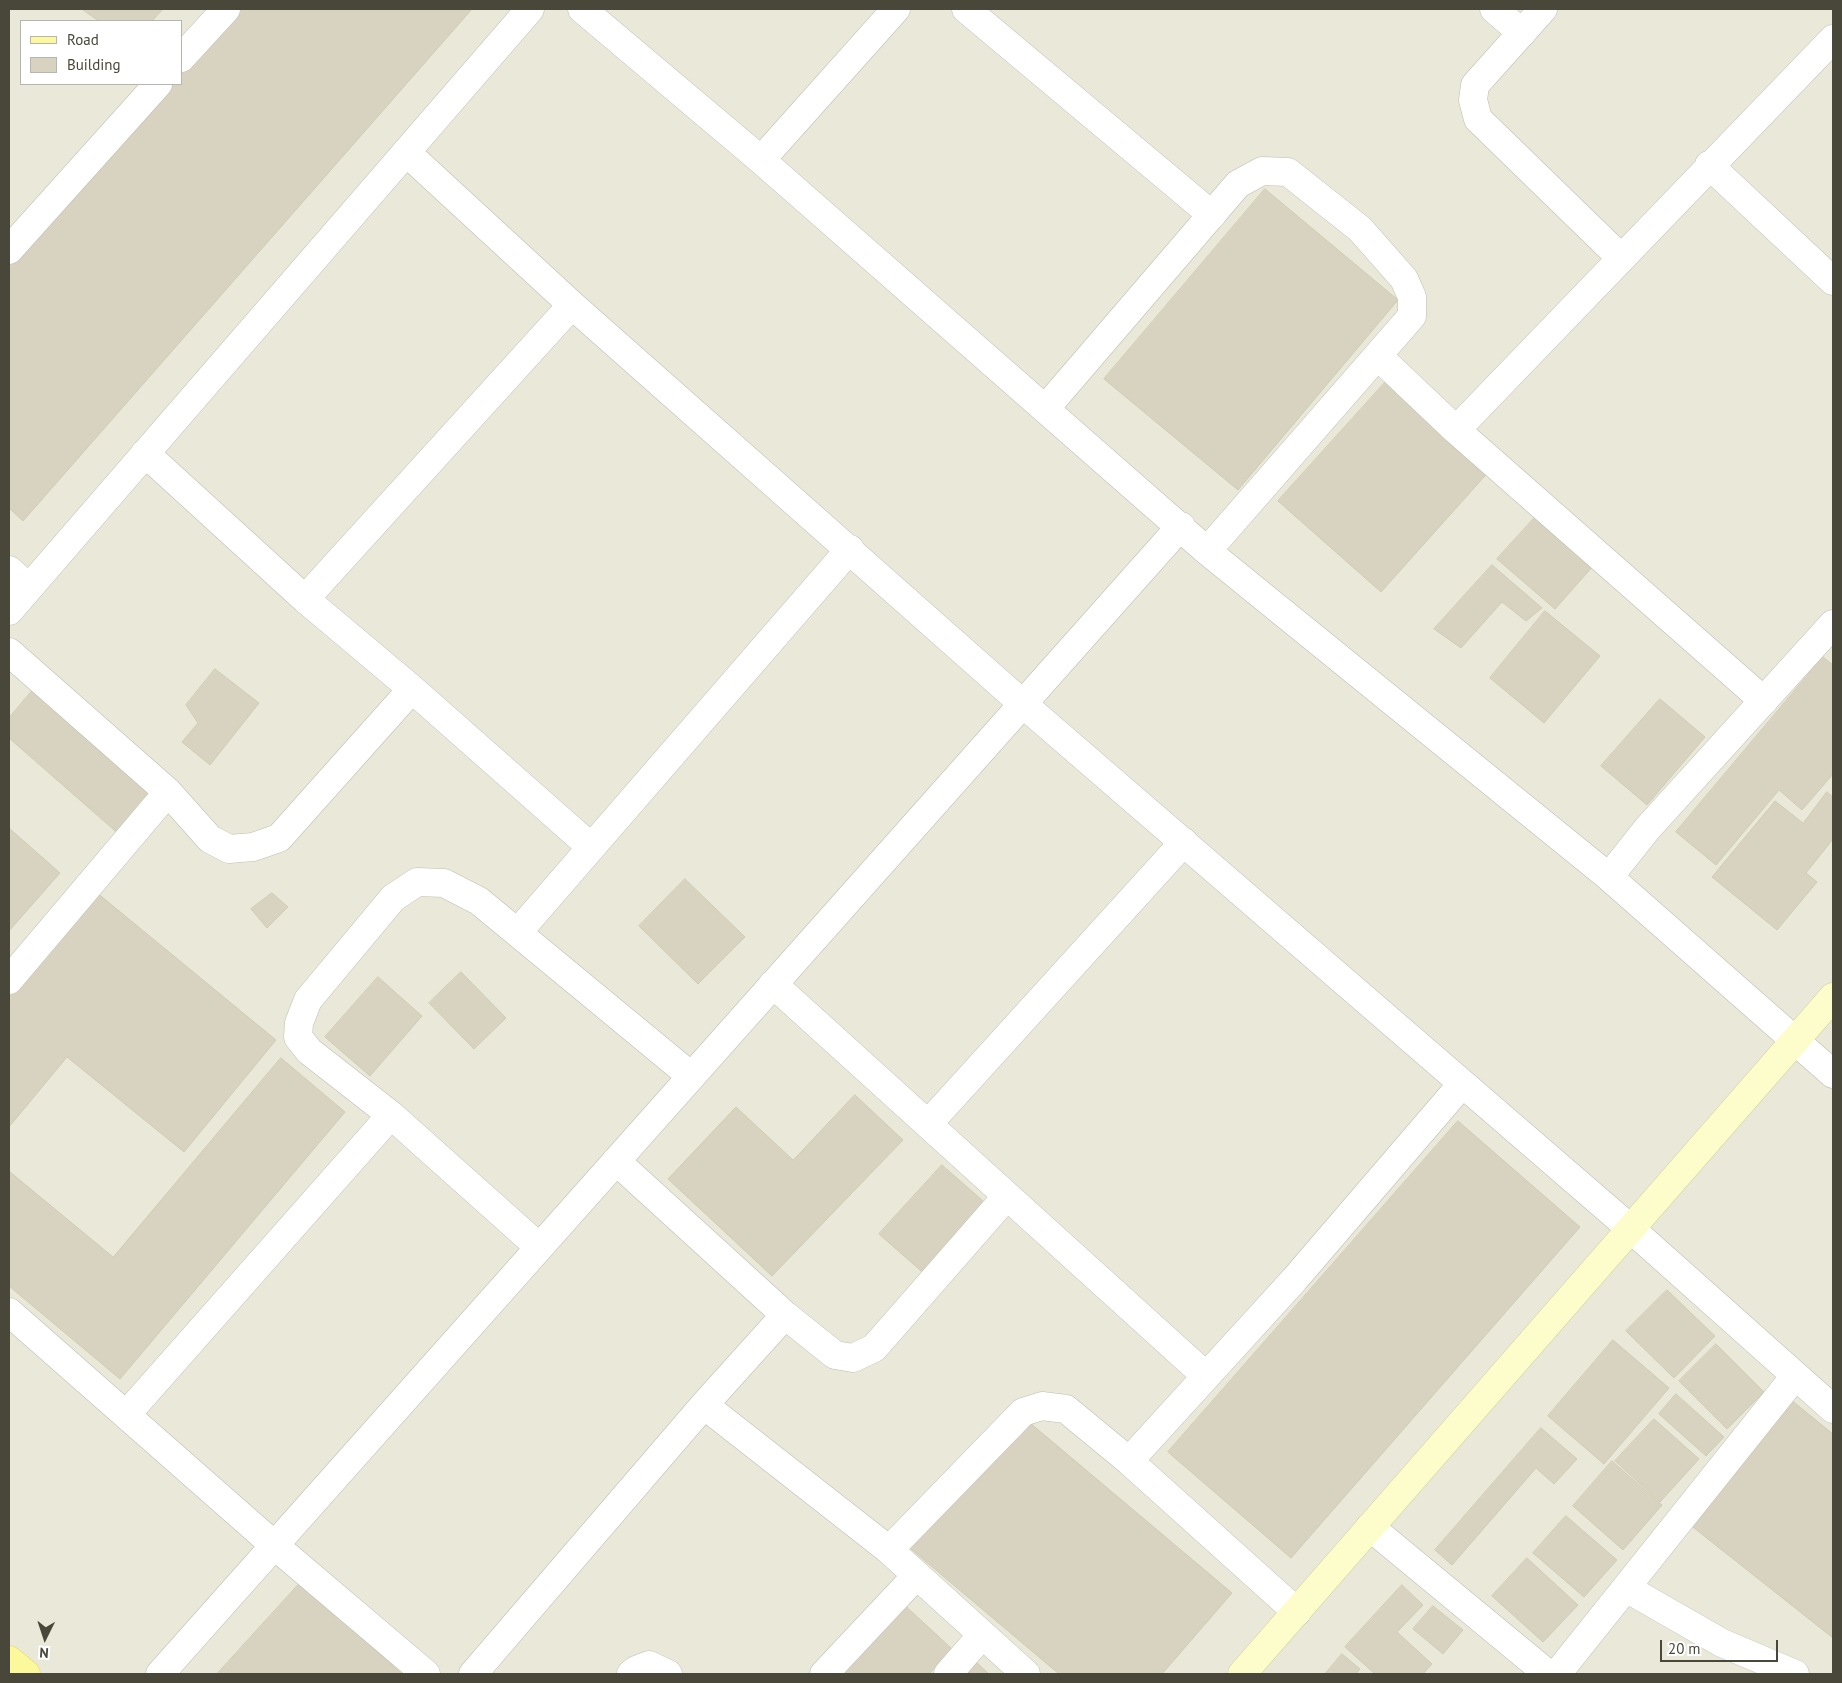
<!DOCTYPE html>
<style>
body{margin:0}
#map{position:relative;width:1842px;height:1683px;overflow:hidden;background:#f5f4eb;font-family:"PT Sans",sans-serif}
canvas{display:block}
.frame{position:absolute;inset:0;border:10px solid #494739;pointer-events:none}
.legend{position:absolute;left:20px;top:20px;width:162px;height:65px;box-sizing:border-box;background:#fff;border:1px solid #b6b5b0;margin:0;padding:6px 9px;list-style:none;font-size:15px;color:#494739}
.legend li{display:flex;align-items:center;gap:10px;height:25px}
.legend b{width:25px;border:1px solid #b6b5b0}
.north{position:absolute;left:20px;top:1613px;width:50px;height:50px;-webkit-text-stroke:4px #fff;paint-order:stroke;rotate:184deg;font-size:14px;font-weight:700;line-height:20px;text-align:center;color:#494739}
.north::after{content:'';display:block;margin:auto;width:18px;height:22px;background:#494739;clip-path:polygon(50% 0,100% 100%,50% 72%,0 100%)}
.scale{position:absolute;left:1660px;top:1640px;width:118px;height:22px;box-sizing:border-box;border:2px solid #494739;border-top:0;padding-left:6px;font-size:15px;line-height:18px;white-space:nowrap;color:#494739;-webkit-text-stroke:4px #fff;paint-order:stroke}
</style>
<div id="map">
<canvas width="1842" height="1683"></canvas>
<div class="frame"></div>
<ul class="legend">
<li><b style="height:6px;background:#fcf99d"></b>Road</li>
<li><b style="height:14px;background:#d7d3c0"></b>Building</li>
</ul>
<div class="north">N</div>
<div class="scale">20 m</div>
</div>
<script>
const g = document.querySelector('canvas').getContext('2d');
g.lineJoin = 'round';
function fillPath(path, color) { g.fillStyle = color; g.fill(path, 'evenodd'); }
function strokePath(path, color, width, dash) { g.strokeStyle = color; g.lineWidth = width; g.lineCap = dash ? 'butt' : 'round'; g.setLineDash(dash || []); g.stroke(path); }
const residential = new Path2D(`
 M 9,9 L 1833,9 L 1833,1674 L 9,1674 ZM 21,21 L 181,21 L 181,84 L 21,84 Z`);
const building = new Path2D(`
 M 82,9 L 163,9 L 152,21 L 99,21 Z
 M 234,9 L 472,9 L 23,521 L 9,508 L 9,266 L 169,84 L 181,84 L 181,69 Z
 M 1265,189 L 1398,300 L 1238,490 L 1104,379 Z
 M 1390,377 L 1492,468 L 1381,592 L 1278,501 Z
 M 1537,515 L 1594,565 L 1555,609 L 1497,559 Z
 M 1492,565 L 1542,608 L 1526,621 L 1502,602 L 1461,648 L 1434,629 Z
 M 1545,611 L 1600,656 L 1544,723 L 1490,678 Z
 M 1823,657 L 1833,665 L 1833,774 L 1802,810 L 1779,790 L 1716,865 L 1676,832 Z
 M 215,669 L 259,703 L 210,765 L 182,742 L 198,723 L 186,705 Z
 M 38,684 L 161,790 L 121,836 L 9,738 L 9,718 Z
 M 1660,699 L 1705,737 L 1647,805 L 1601,766 Z
 M 1827,792 L 1833,797 L 1833,839 L 1806,873 L 1817,882 L 1777,930 L 1712,877 L 1775,801 L 1803,823 Z
 M 9,828 L 60,873 L 9,931 Z
 M 685,879 L 745,937 L 698,984 L 639,926 Z
 M 96,892 L 276,1040 L 184,1152 L 67,1057 L 9,1127 L 9,998 Z
 M 272,893 L 288,907 L 267,928 L 251,909 Z
 M 461,972 L 506,1018 L 474,1049 L 429,1003 Z
 M 378,977 L 422,1016 L 370,1076 L 325,1037 Z
 M 281,1058 L 345,1112 L 120,1379 L 9,1286 L 9,1173 L 10,1172 L 113,1257 Z
 M 855,1095 L 903,1140 L 772,1276 L 668,1179 L 736,1107 L 793,1160 Z
 M 1458,1121 L 1580,1227 L 1291,1558 L 1168,1452 Z
 M 942,1165 L 991,1208 L 928,1277 L 879,1234 Z
 M 1667,1290 L 1715,1336 L 1674,1378 L 1626,1331 Z
 M 1613,1340 L 1669,1388 L 1604,1464 L 1548,1416 Z
 M 1716,1344 L 1764,1392 L 1727,1429 L 1679,1381 Z
 M 1676,1394 L 1724,1437 L 1706,1456 L 1659,1414 Z
 M 1785,1395 L 1833,1434 L 1833,1638 L 1684,1520 Z
 M 1023,1417 L 1232,1593 L 1162,1674 L 1059,1674 L 911,1549 Z
 M 1654,1419 L 1699,1459 L 1660,1502 L 1615,1461 Z
 M 1541,1428 L 1577,1459 L 1554,1484 L 1536,1468 L 1452,1565 L 1435,1550 Z
 M 1612,1461 L 1662,1505 L 1623,1550 L 1573,1506 Z
 M 1566,1516 L 1617,1560 L 1584,1597 L 1533,1553 Z
 M 1527,1558 L 1578,1605 L 1543,1642 L 1492,1596 Z
 M 300,1583 L 402,1674 L 217,1674 Z
 M 1402,1585 L 1423,1605 L 1397,1632 L 1432,1664 L 1423,1674 L 1375,1674 L 1345,1647 Z
 M 898,1599 L 952,1649 L 929,1674 L 830,1674 Z
 M 1433,1606 L 1463,1630 L 1443,1654 L 1413,1629 Z
 M 1342,1654 L 1360,1669 L 1356,1674 L 1325,1674 Z
 M 975,1661 L 989,1674 L 963,1674 Z`);
const street = new Path2D(`
 M 582,9 L 761,160 L 1207,551 L 1609,877 L 1833,1074
 M 966,9 L 1212,215
 M 1494,9 L 1522,33
 M 1543,9 L 1475,85 L 1473,100 L 1478,119 L 1621,258
 M 181,58 L 226,9
 M 406,152 L 572,305 L 1023,704 L 1631,1229 L 1833,1409
 M 761,160 L 896,9
 M 1709,165 L 1833,281
 M 9,250 L 158,84
 M 1379,357 L 1456,430 L 1764,701
 M 1045,409 L 1238,184 L 1262,171 L 1288,172 L 1360,229 L 1404,279 L 1412,297 L 1412,316 L 1207,551
 M 1456,430 L 1833,39
 M 145,453 L 305,599 L 412,689 L 591,847
 M 9,570 L 28,587
 M 305,599 L 572,305
 M 9,611 L 530,9
 M 9,652 L 168,792 L 210,839 L 229,849 L 253,847 L 279,838 L 412,689
 M 1609,877 L 1647,829 L 1833,624
 M 518,932 L 850,549
 M 9,980 L 168,792
 M 773,984 L 1206,1376
 M 928,1124 L 1184,842
 M 616,1161 L 785,1315 L 835,1355 L 853,1358 L 874,1348 L 1007,1196
 M 539,1247 L 391,1115 L 309,1051 L 298,1037 L 299,1023 L 308,1000 L 393,898 L 417,882 L 444,883 L 479,901 L 691,1076
 M 9,1312 L 274,1545 L 426,1674
 M 704,1405 L 889,1550 L 1026,1674
 M 126,1415 L 391,1115
 M 1129,1461 L 1294,1280 L 1462,1084
 M 1370,1527 L 1548,1674
 M 889,1550 L 1023,1412 L 1042,1406 L 1066,1409 L 1129,1461 L 1297,1612
 M 1626,1588 L 1722,1643 L 1795,1674
 M 160,1674 L 1181,526
 M 473,1674 L 704,1405 L 785,1315
 M 631,1674 L 636,1670 L 649,1665 L 668,1674
 M 824,1674 L 917,1575
 M 948,1674 L 982,1635
 M 1557,1674 L 1795,1376`);
const secondary = new Path2D(`
 M 1242,1674 L 1833,997`);
const primary = new Path2D(`
 M 9,1660 L 26,1674`);
fillPath(residential, '#e9e8d9');
fillPath(building, '#d7d3c0');
strokePath(building, '#d1cdb4', 1);
strokePath(street, '#c1bfad', 29);
strokePath(secondary, '#d1d099', 29);
strokePath(primary, '#e2dc6c', 29);
strokePath(street, '#fff', 28);
strokePath(secondary, '#fdfdcc', 28);
strokePath(primary, '#fcf99d', 28);
</script>
